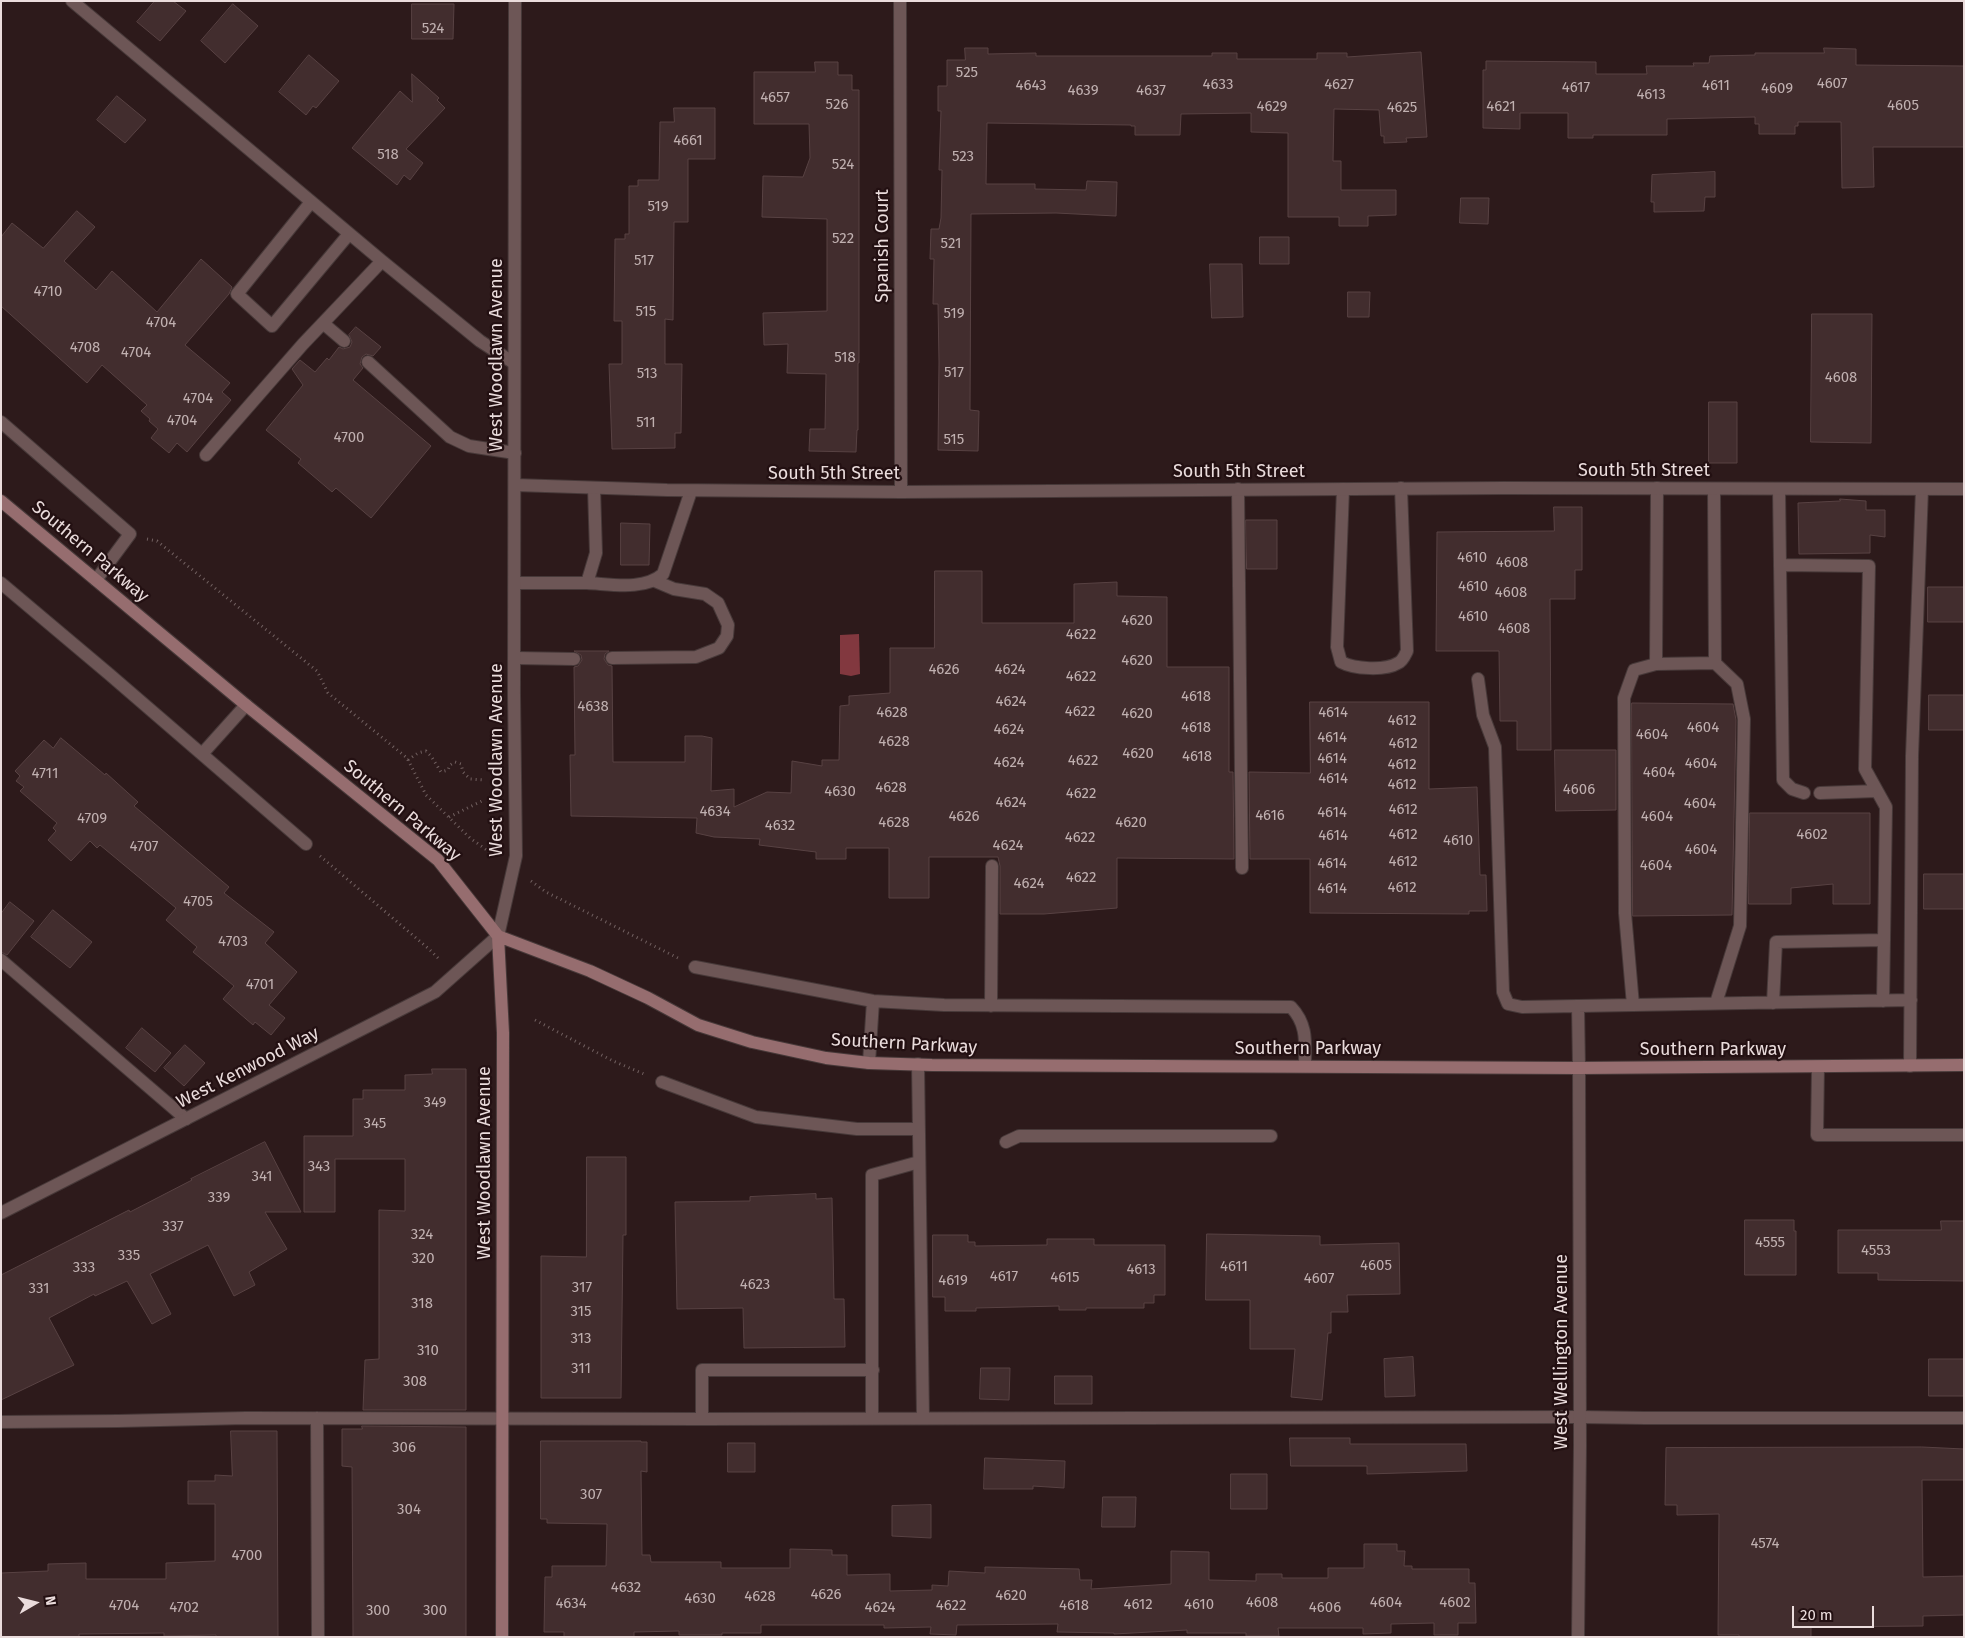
<!DOCTYPE html>
<style>
body{margin:0}
#map{position:relative;width:1965px;height:1638px;overflow:hidden;background:#2d1a1b;font-family:"Fira Sans",sans-serif}
canvas{display:block}
.frame{position:absolute;inset:0;border:2px solid #eadcdc;pointer-events:none}
.north{position:absolute;left:10px;top:1578px;width:50px;height:50px;-webkit-text-stroke:4px #231012;paint-order:stroke;rotate:82deg;font-size:14px;font-weight:700;line-height:20px;text-align:center;color:#eadcdc}
.north::after{content:'';display:block;margin:auto;width:18px;height:22px;background:#eadcdc;clip-path:polygon(50% 0,100% 100%,50% 72%,0 100%)}
.scale{position:absolute;left:1792px;top:1606px;width:82px;height:22px;box-sizing:border-box;border:2px solid #eadcdc;border-top:0;padding-left:6px;font-size:15px;line-height:18px;white-space:nowrap;color:#eadcdc;-webkit-text-stroke:4px #231012;paint-order:stroke}
</style>
<div id="map">
<canvas width="1965" height="1638"></canvas>
<div class="frame"></div>
<div class="north">N</div>
<div class="scale">20 m</div>
</div>
<script>
const g = document.querySelector('canvas').getContext('2d');
g.lineJoin = 'round';
function fillPath(path, color) { g.fillStyle = color; g.fill(path, 'evenodd'); }
function strokePath(path, color, width, dash) { g.strokeStyle = color; g.lineWidth = width; g.lineCap = dash ? 'butt' : 'round'; g.setLineDash(dash || []); g.stroke(path); }
function label(font, color, halo, rows, align = 'center') {
  g.font = font + ' "Fira Sans",sans-serif'; g.lineWidth = 4.5; g.setLineDash([]); g.textBaseline = 'middle'; g.strokeStyle = halo; g.fillStyle = color; for (const [text, x, y, turn = 0] of rows) {
    g.save(); g.translate(x, y); g.rotate((+turn || 0) * Math.PI / 180); g.textAlign = isNaN(turn) ? turn : align; if (halo) g.strokeText(text, 0, 0); g.fillText(text, 0, 0); g.restore();
  }
}
const water = new Path2D(`
 M 859,634 L 860,674 L 851,676 L 840,674 L 840,635 Z`);
const building = new Path2D(`
 M 155,1 L 173,1 L 186,11 L 160,41 L 137,22 Z
 M 233,4 L 258,26 L 225,63 L 201,41 Z
 M 412,4 L 454,4 L 453,39 L 412,39 Z
 M 965,48 L 988,48 L 988,54 L 1036,53 L 1036,56 L 1212,56 L 1212,53 L 1237,53 L 1237,59 L 1317,59 L 1317,53 L 1347,53 L 1347,57 L 1421,52 L 1427,137 L 1406,138 L 1407,142 L 1384,143 L 1384,136 L 1381,136 L 1379,110 L 1334,109 L 1333,161 L 1341,161 L 1341,190 L 1396,190 L 1396,215 L 1368,216 L 1368,226 L 1339,226 L 1339,217 L 1288,217 L 1288,133 L 1251,132 L 1251,113 L 1181,114 L 1180,135 L 1135,135 L 1135,126 L 1131,126 L 1131,125 L 987,123 L 986,184 L 1035,184 L 1035,189 L 1086,190 L 1087,181 L 1117,182 L 1116,216 L 1056,213 L 971,214 L 970,410 L 979,411 L 978,451 L 938,450 L 939,362 L 938,304 L 933,304 L 934,259 L 930,259 L 931,229 L 939,229 L 941,218 L 942,170 L 939,170 L 941,111 L 938,111 L 938,86 L 947,86 L 947,60 L 965,60 Z
 M 1824,48 L 1856,49 L 1856,65 L 1964,66 L 1964,147 L 1873,147 L 1874,187 L 1842,188 L 1841,122 L 1798,122 L 1798,126 L 1795,126 L 1795,134 L 1759,134 L 1759,124 L 1755,124 L 1755,117 L 1667,119 L 1667,135 L 1593,135 L 1593,138 L 1568,138 L 1568,113 L 1520,113 L 1520,129 L 1483,128 L 1483,70 L 1486,70 L 1486,61 L 1596,62 L 1596,74 L 1647,74 L 1646,66 L 1694,66 L 1693,63 L 1709,63 L 1710,56 L 1755,55 L 1755,53 L 1824,53 Z
 M 309,55 L 339,81 L 316,108 L 313,106 L 306,115 L 279,92 Z
 M 815,62 L 838,62 L 838,75 L 852,75 L 852,90 L 859,90 L 859,363 L 858,363 L 858,430 L 857,430 L 856,452 L 809,451 L 810,429 L 825,429 L 826,374 L 787,373 L 788,344 L 764,345 L 763,313 L 827,311 L 827,219 L 762,217 L 763,176 L 803,177 L 810,158 L 809,124 L 754,124 L 754,72 L 815,72 Z
 M 412,74 L 439,98 L 437,100 L 445,108 L 406,149 L 423,163 L 410,180 L 404,175 L 397,185 L 352,148 L 400,91 L 412,102 Z
 M 117,96 L 146,120 L 125,143 L 97,120 Z
 M 674,108 L 715,108 L 715,159 L 688,159 L 688,222 L 674,222 L 673,320 L 665,319 L 665,364 L 682,364 L 681,433 L 675,433 L 675,448 L 612,449 L 609,364 L 622,364 L 622,321 L 614,321 L 615,239 L 625,239 L 625,234 L 629,234 L 629,186 L 638,186 L 638,180 L 659,180 L 660,122 L 674,122 Z
 M 1715,172 L 1715,197 L 1705,197 L 1704,211 L 1654,212 L 1654,202 L 1651,202 L 1652,175 Z
 M 1461,198 L 1489,198 L 1488,224 L 1460,223 Z
 M 77,211 L 95,227 L 64,261 L 96,290 L 112,271 L 157,312 L 201,259 L 232,287 L 229,294 L 185,345 L 230,383 L 222,392 L 231,400 L 187,452 L 177,443 L 169,453 L 151,438 L 158,429 L 149,421 L 150,419 L 141,411 L 147,405 L 102,365 L 87,383 L 1,306 L 1,237 L 12,223 L 43,248 Z
 M 1260,237 L 1289,237 L 1289,264 L 1260,264 Z
 M 1210,264 L 1242,264 L 1243,317 L 1212,318 Z
 M 1348,292 L 1370,292 L 1369,317 L 1348,317 Z
 M 1812,314 L 1872,314 L 1871,443 L 1811,442 Z
 M 356,327 L 381,347 L 373,356 L 366,354 L 362,357 L 360,364 L 363,368 L 353,380 L 431,446 L 371,518 L 336,488 L 332,492 L 298,463 L 301,459 L 266,430 L 303,385 L 292,369 L 300,360 L 315,372 L 327,358 L 329,360 L 339,347 L 343,349 L 350,347 L 352,342 L 349,335 Z
 M 1709,402 L 1737,402 L 1737,463 L 1709,463 Z
 M 1840,499 L 1866,501 L 1866,510 L 1885,510 L 1885,537 L 1870,535 L 1870,553 L 1799,554 L 1798,503 L 1840,501 Z
 M 1554,507 L 1582,507 L 1582,570 L 1575,570 L 1575,599 L 1550,599 L 1551,750 L 1517,750 L 1517,721 L 1500,721 L 1499,651 L 1436,651 L 1437,532 L 1554,531 Z
 M 1246,520 L 1277,520 L 1277,569 L 1247,569 Z
 M 621,523 L 650,524 L 649,565 L 621,565 Z
 M 935,571 L 982,571 L 982,623 L 1074,623 L 1074,584 L 1117,582 L 1117,596 L 1167,597 L 1167,667 L 1229,667 L 1229,772 L 1233,772 L 1234,859 L 1117,858 L 1117,908 L 1044,914 L 1000,914 L 1000,866 L 998,857 L 929,857 L 929,898 L 889,898 L 889,848 L 846,848 L 846,859 L 816,859 L 816,852 L 759,845 L 760,839 L 714,837 L 696,833 L 697,818 L 571,816 L 570,755 L 575,755 L 574,667 L 578,666 L 582,660 L 581,655 L 574,651 L 609,651 L 605,654 L 604,659 L 608,665 L 612,666 L 613,762 L 685,762 L 685,736 L 702,736 L 712,738 L 711,791 L 734,789 L 734,807 L 767,792 L 791,793 L 792,761 L 822,766 L 822,760 L 839,760 L 840,706 L 849,705 L 849,696 L 890,693 L 890,648 L 934,648 Z
 M 1928,587 L 1964,587 L 1964,622 L 1928,622 Z
 M 1929,695 L 1964,695 L 1964,730 L 1929,730 Z
 M 1310,702 L 1429,702 L 1429,789 L 1477,787 L 1480,875 L 1486,875 L 1487,911 L 1469,911 L 1469,914 L 1310,913 L 1310,859 L 1250,859 L 1249,772 L 1310,773 Z
 M 1632,703 L 1733,704 L 1736,720 L 1732,915 L 1633,916 Z
 M 61,738 L 105,775 L 106,773 L 138,802 L 134,806 L 229,887 L 224,893 L 274,932 L 265,943 L 297,972 L 269,1005 L 285,1018 L 271,1035 L 255,1022 L 253,1025 L 223,999 L 234,986 L 193,952 L 197,947 L 166,920 L 176,908 L 100,845 L 97,848 L 90,841 L 71,861 L 48,840 L 56,831 L 53,828 L 57,823 L 20,791 L 24,787 L 16,781 L 20,776 L 15,771 L 44,740 L 53,748 Z
 M 1555,750 L 1616,750 L 1616,810 L 1556,811 Z
 M 1750,813 L 1870,813 L 1870,904 L 1833,904 L 1833,884 L 1791,888 L 1791,904 L 1749,904 Z
 M 1924,874 L 1964,874 L 1964,909 L 1924,909 Z
 M 10,902 L 34,921 L 7,955 L 1,952 L 1,914 Z
 M 53,910 L 92,942 L 70,968 L 31,937 Z
 M 142,1028 L 171,1053 L 155,1072 L 126,1048 Z
 M 185,1045 L 205,1063 L 184,1086 L 164,1068 Z
 M 432,1069 L 466,1069 L 466,1410 L 363,1410 L 365,1360 L 379,1359 L 379,1210 L 405,1211 L 405,1159 L 335,1159 L 335,1212 L 304,1212 L 304,1136 L 353,1136 L 353,1099 L 363,1099 L 363,1090 L 405,1090 L 405,1075 L 432,1074 Z
 M 265,1142 L 301,1212 L 265,1212 L 287,1249 L 249,1272 L 255,1285 L 234,1296 L 208,1245 L 150,1274 L 171,1314 L 152,1324 L 127,1281 L 95,1296 L 94,1294 L 49,1318 L 74,1365 L 1,1400 L 1,1275 L 129,1210 L 130,1212 L 192,1180 L 191,1179 Z
 M 587,1157 L 626,1157 L 626,1235 L 623,1235 L 621,1398 L 541,1398 L 541,1256 L 586,1257 Z
 M 816,1194 L 816,1199 L 832,1198 L 834,1299 L 844,1299 L 845,1347 L 744,1348 L 743,1308 L 677,1309 L 675,1202 L 750,1201 L 750,1197 Z
 M 1745,1220 L 1794,1220 L 1794,1231 L 1796,1231 L 1796,1275 L 1745,1275 Z
 M 1941,1221 L 1964,1221 L 1964,1281 L 1878,1280 L 1878,1273 L 1838,1273 L 1838,1230 L 1941,1230 Z
 M 1207,1234 L 1320,1236 L 1320,1245 L 1399,1243 L 1400,1294 L 1347,1295 L 1348,1312 L 1331,1312 L 1331,1333 L 1328,1333 L 1322,1400 L 1291,1397 L 1295,1349 L 1250,1349 L 1250,1300 L 1206,1300 Z
 M 933,1235 L 968,1235 L 968,1242 L 975,1242 L 975,1246 L 1047,1245 L 1047,1239 L 1094,1239 L 1094,1245 L 1165,1245 L 1165,1295 L 1154,1295 L 1154,1303 L 1144,1303 L 1144,1308 L 1086,1308 L 1086,1310 L 1059,1310 L 1059,1306 L 976,1308 L 976,1311 L 945,1311 L 945,1297 L 933,1297 Z
 M 1413,1357 L 1415,1396 L 1385,1397 L 1384,1359 Z
 M 1929,1359 L 1964,1359 L 1964,1396 L 1929,1396 Z
 M 981,1368 L 1010,1368 L 1009,1400 L 980,1399 Z
 M 1055,1376 L 1092,1376 L 1092,1404 L 1055,1404 Z
 M 362,1426 L 466,1427 L 466,1637 L 353,1637 L 352,1467 L 342,1466 L 342,1429 L 362,1429 Z
 M 231,1431 L 277,1431 L 278,1637 L 216,1637 L 216,1635 L 164,1636 L 164,1633 L 79,1634 L 79,1637 L 1,1637 L 1,1573 L 48,1571 L 48,1564 L 86,1563 L 86,1579 L 166,1579 L 166,1563 L 215,1561 L 215,1504 L 188,1504 L 188,1481 L 215,1481 L 215,1475 L 232,1476 Z
 M 1290,1438 L 1350,1438 L 1350,1444 L 1466,1444 L 1467,1471 L 1367,1474 L 1367,1466 L 1291,1466 Z
 M 541,1441 L 641,1441 L 641,1442 L 647,1442 L 647,1472 L 641,1471 L 642,1555 L 650,1555 L 651,1562 L 721,1562 L 721,1568 L 790,1568 L 790,1549 L 832,1550 L 832,1555 L 847,1555 L 847,1575 L 890,1574 L 890,1591 L 932,1590 L 932,1585 L 948,1586 L 949,1571 L 985,1573 L 985,1567 L 1079,1569 L 1080,1580 L 1092,1580 L 1091,1589 L 1171,1584 L 1171,1551 L 1209,1552 L 1209,1580 L 1256,1581 L 1256,1574 L 1282,1574 L 1282,1578 L 1328,1578 L 1328,1568 L 1364,1568 L 1364,1544 L 1397,1544 L 1397,1551 L 1405,1551 L 1404,1566 L 1412,1566 L 1412,1569 L 1469,1569 L 1469,1583 L 1475,1583 L 1476,1623 L 1458,1623 L 1458,1635 L 1434,1635 L 1434,1623 L 1391,1624 L 1391,1633 L 1363,1634 L 1363,1628 L 1278,1628 L 1279,1636 L 1246,1636 L 1246,1633 L 1187,1633 L 1187,1630 L 1114,1634 L 1114,1633 L 1057,1632 L 1058,1624 L 957,1625 L 956,1635 L 930,1634 L 931,1627 L 884,1628 L 884,1625 L 761,1625 L 761,1633 L 722,1633 L 722,1635 L 679,1635 L 679,1631 L 634,1632 L 634,1637 L 564,1637 L 564,1632 L 544,1632 L 545,1577 L 552,1577 L 552,1566 L 606,1566 L 607,1524 L 547,1523 L 547,1519 L 541,1519 Z
 M 728,1443 L 755,1443 L 755,1472 L 728,1472 Z
 M 1922,1447 L 1964,1449 L 1964,1480 L 1922,1480 L 1923,1577 L 1964,1576 L 1964,1615 L 1923,1616 L 1923,1626 L 1811,1627 L 1811,1637 L 1739,1637 L 1739,1635 L 1718,1635 L 1719,1514 L 1677,1515 L 1677,1505 L 1665,1505 L 1666,1448 Z
 M 985,1458 L 1065,1461 L 1064,1488 L 1033,1486 L 1033,1489 L 984,1489 Z
 M 1231,1474 L 1267,1474 L 1267,1509 L 1231,1509 Z
 M 1103,1497 L 1136,1497 L 1135,1527 L 1102,1527 Z
 M 931,1505 L 931,1538 L 892,1536 L 892,1506 Z`);
const path = new Path2D(`
 M 147,539 L 157,541 L 317,671 L 328,693 L 407,758 L 426,795 L 470,838 L 495,856
 M 408,760 L 418,753 L 426,751 L 431,756 L 441,772 L 448,770 L 450,765 L 455,762 L 461,764 L 463,772 L 470,779 L 484,780
 M 449,817 L 484,800
 M 320,856 L 429,949 L 439,959
 M 531,881 L 546,892 L 678,958
 M 535,1020 L 613,1061 L 644,1074`);
const service = new Path2D(`
 M 72,1 L 382,261 L 480,341 L 514,363
 M 311,202 L 237,294 L 272,326 L 349,234
 M 324,324 L 344,341
 M 368,362 L 450,437 L 469,446 L 515,453
 M 1,422 L 130,534 L 96,580
 M 206,455 L 303,344 L 382,261
 M 1657,488 L 1656,664 L 1715,663 L 1714,489
 M 1238,489 L 1242,868
 M 1343,489 L 1337,647 L 1341,662 C 1354,669 1385,671 1398,663 C 1403,661 1405,655 1407,651 L 1401,488
 M 1779,489 L 1780,565
 M 1,583 L 109,674 L 306,844
 M 515,583 L 587,583 L 596,553 L 594,488
 M 587,583 C 610,584 644,591 663,574 L 691,491
 M 515,658 L 574,659
 M 612,658 L 696,657 L 719,648 L 727,636 L 728,625 L 718,603 L 705,594 L 674,589 L 655,581
 M 1715,663 L 1737,684 L 1744,719 L 1740,926 L 1716,1003
 M 1478,679 L 1483,715 L 1495,747 L 1503,992 L 1508,1004 L 1522,1007 L 1911,1000
 M 202,754 L 246,705
 M 1804,793 L 1792,789 L 1783,780 L 1780,565 L 1869,566 L 1865,769 L 1886,807 L 1884,940
 M 1820,793 L 1877,791
 M 1,960 L 186,1119
 M 695,967 L 873,1001 L 944,1005 L 1291,1007 C 1308,1025 1305,1043 1305,1066
 M 1773,1003 L 1776,942 L 1884,940 L 1883,1001
 M 1633,1005 L 1625,913 L 1624,698 L 1634,670 L 1656,664
 M 991,1006 L 992,866
 M 1578,1006 L 1579,1068
 M 869,1063 L 873,1001
 M 918,1064 L 923,1418
 M 1910,1066 L 1912,756 L 1922,489
 M 1818,1067 L 1817,1135 L 1964,1135
 M 662,1082 L 756,1117 L 857,1129 L 919,1129
 M 1006,1142 L 1019,1136 L 1271,1136
 M 317,1418 L 318,1637
 M 872,1418 L 872,1175 L 919,1162
 M 702,1419 L 702,1370 L 873,1370
 M 1,1422 L 118,1421 L 246,1418 L 702,1419 L 1579,1417 L 1645,1418 L 1964,1418`);
const minor = new Path2D(`
 M 900,1 L 901,492
 M 515,485 L 667,490 L 901,492 L 1504,488 L 1964,489
 M 498,936 L 516,856 L 514,694 L 515,1
 M 1578,1637 L 1580,1445 L 1579,1068`);
const tertiary = new Path2D(`
 M 1,1213 L 435,992 L 498,936`);
const secondary = new Path2D(`
 M 1,501 L 246,705 L 438,860 L 498,936 L 590,971 L 648,998 L 698,1025 L 752,1042 L 826,1058 L 869,1063 L 932,1065 L 1579,1068 L 1964,1065
 M 498,936 L 503,1033 L 502,1637`);
const numberNames = [
 ["524",433,29],
 ["525",967,73],
 ["4607",1832,84],
 ["4633",1218,85],
 ["4627",1339,85],
 ["4643",1031,86],
 ["4611",1716,86],
 ["4617",1576,88],
 ["4609",1777,89],
 ["4639",1083,91],
 ["4637",1151,91],
 ["4613",1651,95],
 ["4657",775,98],
 ["526",837,105],
 ["4605",1903,106],
 ["4629",1272,107],
 ["4621",1501,107],
 ["4625",1402,108],
 ["4661",688,141],
 ["518",388,155],
 ["523",963,157],
 ["524",843,165],
 ["519",658,207],
 ["522",843,239],
 ["521",951,244],
 ["517",644,261],
 ["4710",48,292],
 ["515",646,312],
 ["519",954,314],
 ["4704",161,323],
 ["4708",85,348],
 ["4704",136,353],
 ["518",845,358],
 ["517",954,373],
 ["513",647,374],
 ["4608",1841,378],
 ["4704",198,399],
 ["4704",182,421],
 ["511",646,423],
 ["4700",349,438],
 ["515",954,440],
 ["4610",1472,558],
 ["4608",1512,563],
 ["4610",1473,587],
 ["4608",1511,593],
 ["4610",1473,617],
 ["4620",1137,621],
 ["4608",1514,629],
 ["4622",1081,635],
 ["4620",1137,661],
 ["4626",944,670],
 ["4624",1010,670],
 ["4622",1081,677],
 ["4618",1196,697],
 ["4624",1011,702],
 ["4638",593,707],
 ["4622",1080,712],
 ["4628",892,713],
 ["4614",1333,713],
 ["4620",1137,714],
 ["4612",1402,721],
 ["4618",1196,728],
 ["4604",1703,728],
 ["4624",1009,730],
 ["4604",1652,735],
 ["4614",1332,738],
 ["4628",894,742],
 ["4612",1403,744],
 ["4620",1138,754],
 ["4618",1197,757],
 ["4614",1332,759],
 ["4622",1083,761],
 ["4624",1009,763],
 ["4604",1701,764],
 ["4612",1402,765],
 ["4604",1659,773],
 ["4711",45,774],
 ["4614",1333,779],
 ["4612",1402,785],
 ["4628",891,788],
 ["4606",1579,790],
 ["4630",840,792],
 ["4622",1081,794],
 ["4624",1011,803],
 ["4604",1700,804],
 ["4612",1403,810],
 ["4634",715,812],
 ["4614",1332,813],
 ["4616",1270,816],
 ["4626",964,817],
 ["4604",1657,817],
 ["4709",92,819],
 ["4628",894,823],
 ["4620",1131,823],
 ["4632",780,826],
 ["4612",1403,835],
 ["4602",1812,835],
 ["4614",1333,836],
 ["4622",1080,838],
 ["4610",1458,841],
 ["4624",1008,846],
 ["4707",144,847],
 ["4604",1701,850],
 ["4612",1403,862],
 ["4614",1332,864],
 ["4604",1656,866],
 ["4622",1081,878],
 ["4624",1029,884],
 ["4612",1402,888],
 ["4614",1332,889],
 ["4705",198,902],
 ["4703",233,942],
 ["4701",260,985],
 ["349",435,1103],
 ["345",375,1124],
 ["343",319,1167],
 ["341",262,1177],
 ["339",219,1198],
 ["337",173,1227],
 ["324",422,1235],
 ["4555",1770,1243],
 ["4553",1876,1251],
 ["335",129,1256],
 ["320",423,1259],
 ["4605",1376,1266],
 ["4611",1234,1267],
 ["333",84,1268],
 ["4613",1141,1270],
 ["4617",1004,1277],
 ["4615",1065,1278],
 ["4607",1319,1279],
 ["4619",953,1281],
 ["4623",755,1285],
 ["317",582,1288],
 ["331",39,1289],
 ["318",422,1304],
 ["315",581,1312],
 ["313",581,1339],
 ["310",428,1351],
 ["311",581,1369],
 ["308",415,1382],
 ["306",404,1448],
 ["307",591,1495],
 ["304",409,1510],
 ["4574",1765,1544],
 ["4700",247,1556],
 ["4632",626,1588],
 ["4626",826,1595],
 ["4620",1011,1596],
 ["4628",760,1597],
 ["4630",700,1599],
 ["4608",1262,1603],
 ["4604",1386,1603],
 ["4602",1455,1603],
 ["4634",571,1604],
 ["4612",1138,1605],
 ["4610",1199,1605],
 ["4704",124,1606],
 ["4622",951,1606],
 ["4618",1074,1606],
 ["4702",184,1608],
 ["4624",880,1608],
 ["4606",1325,1608],
 ["300",378,1611],
 ["300",435,1611]
];
const streetNames = [
 ["Spanish Court",883,246,-90],
 ["West Woodlawn Avenue",497,355,-90],
 ["South 5th Street",1644,471],
 ["South 5th Street",1239,472],
 ["South 5th Street",834,474],
 ["Southern Parkway",90,552,40],
 ["West Woodlawn Avenue",497,760,-90],
 ["Southern Parkway",402,811,40],
 ["Southern Parkway",904,1044,3],
 ["Southern Parkway",1308,1049],
 ["Southern Parkway",1713,1050],
 ["West Kenwood Way",248,1068,-27],
 ["West Woodlawn Avenue",485,1163,-90],
 ["West Wellington Avenue",1562,1352,-90]
];
fillPath(water, '#82383f');
fillPath(building, '#422d2e');
strokePath(building, '#584243', 1);
strokePath(service, '#473939', 14);
strokePath(minor, '#473939', 14);
strokePath(tertiary, '#473939', 14);
strokePath(secondary, '#473939', 14);
strokePath(path, '#726161', 3, [1, 4]);
strokePath(service, '#6d5656', 12);
strokePath(minor, '#6d5656', 12);
strokePath(tertiary, '#6d5656', 12);
strokePath(secondary, '#966d6f', 12);
label('15px', '#c0b0b0', null, numberNames);
label('18px', '#eadcdc', '#231012', streetNames);
</script>
